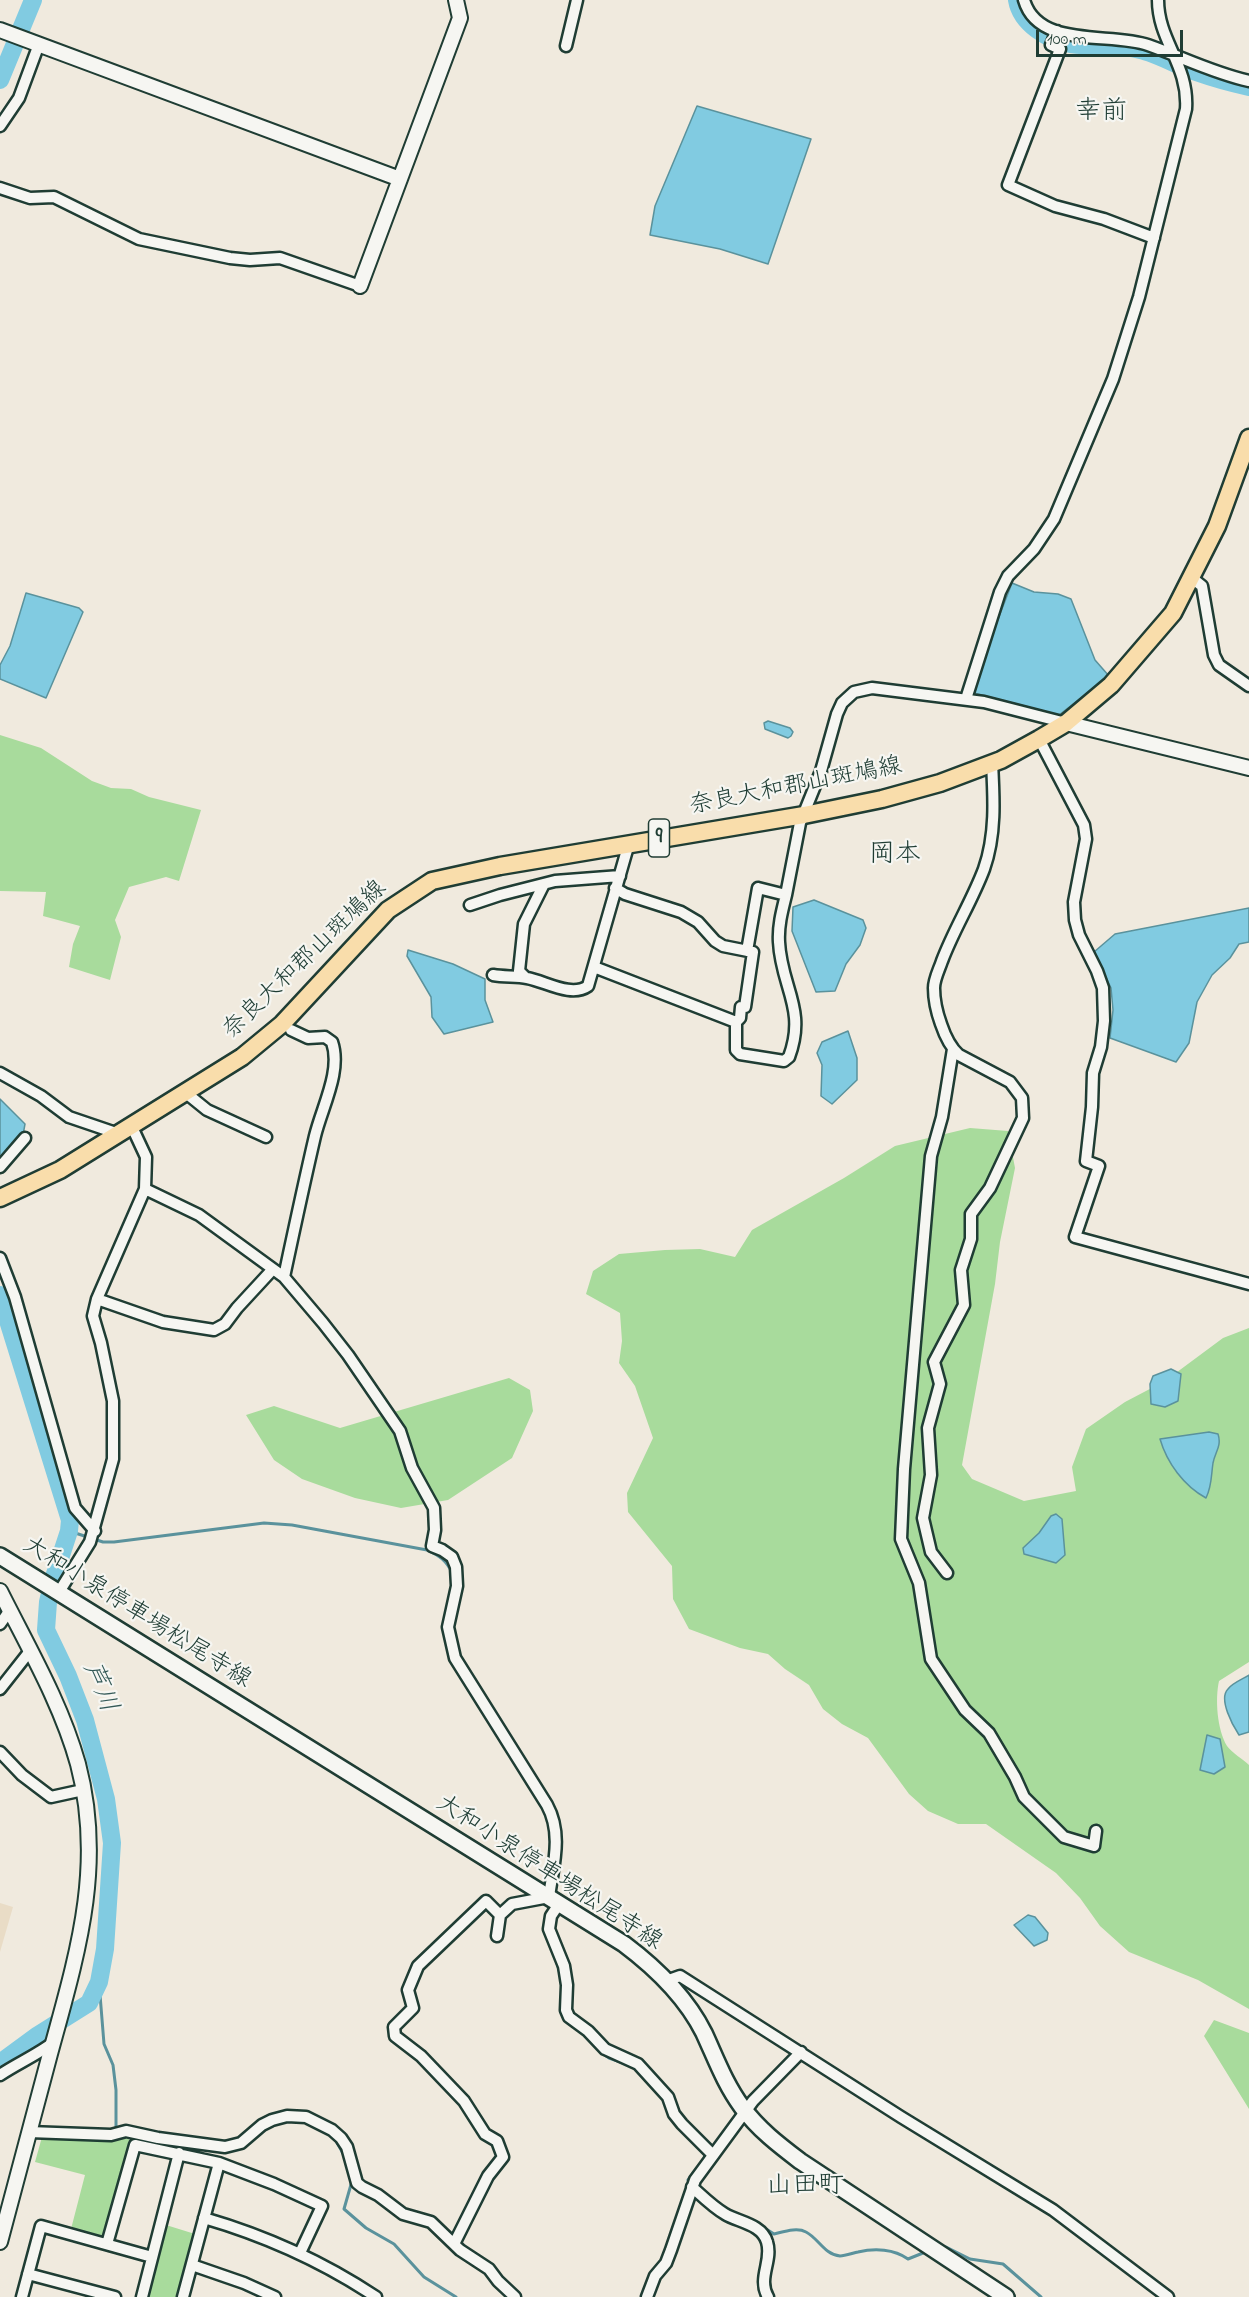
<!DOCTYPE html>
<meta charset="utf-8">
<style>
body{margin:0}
#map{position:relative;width:1249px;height:2297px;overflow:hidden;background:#f0eade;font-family:"Indie Flower",sans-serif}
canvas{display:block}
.scale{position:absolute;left:1036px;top:30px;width:147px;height:27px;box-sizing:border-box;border:3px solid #1f3d34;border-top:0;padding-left:8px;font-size:18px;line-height:21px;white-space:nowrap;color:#1f3d34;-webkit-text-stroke:4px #f6f6f2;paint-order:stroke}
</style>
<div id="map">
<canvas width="1249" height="2297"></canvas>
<div class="scale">100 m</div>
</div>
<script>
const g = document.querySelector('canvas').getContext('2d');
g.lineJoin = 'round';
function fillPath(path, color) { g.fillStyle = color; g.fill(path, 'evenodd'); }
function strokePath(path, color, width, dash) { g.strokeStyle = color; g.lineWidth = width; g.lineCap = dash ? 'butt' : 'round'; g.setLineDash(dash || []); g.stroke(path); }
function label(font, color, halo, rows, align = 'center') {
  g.font = font + ' "Indie Flower","Klee One",sans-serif'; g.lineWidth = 4.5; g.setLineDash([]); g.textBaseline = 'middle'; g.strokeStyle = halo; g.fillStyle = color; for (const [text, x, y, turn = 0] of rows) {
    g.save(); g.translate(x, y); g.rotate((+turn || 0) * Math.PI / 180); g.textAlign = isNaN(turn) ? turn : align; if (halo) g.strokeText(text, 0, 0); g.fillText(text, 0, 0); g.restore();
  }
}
const built = new Path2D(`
 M 0,1903 L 13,1907 L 0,1952 Z`);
const green = new Path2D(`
 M 0,735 L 41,748 L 92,781 L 111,788 L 131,789 L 149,797 L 201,810 L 179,881 L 166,877 L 129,887 L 115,920 L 121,937 L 110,980 L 69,967 L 73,944 L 80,926 L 43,916 L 46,892 L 0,891 Z
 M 970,1128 L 1008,1131 L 1015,1168 L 1000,1242 L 995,1284 L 962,1465 L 972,1479 L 1024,1501 L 1076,1491 L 1072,1467 L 1086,1429 L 1125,1402 L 1165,1381 L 1223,1338 L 1249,1328 L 1249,1662 L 1219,1681 C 1215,1699 1217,1729 1227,1746 C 1232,1753 1243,1759 1249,1765 L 1249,2009 L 1198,1980 L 1129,1952 L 1100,1926 L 1080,1898 L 1056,1873 L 986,1824 L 958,1824 L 928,1811 L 909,1794 L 868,1738 L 842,1724 L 823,1709 L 809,1685 L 785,1669 L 768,1654 L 740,1648 L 689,1629 L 673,1599 L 672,1566 L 628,1512 L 627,1493 L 653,1438 L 635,1386 L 619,1363 L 622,1341 L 620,1313 L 586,1294 L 593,1271 L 619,1254 L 665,1250 L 700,1249 L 735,1257 L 752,1230 L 844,1178 L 895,1146 Z
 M 509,1378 L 530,1390 L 533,1411 L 512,1458 L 448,1500 L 401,1508 L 355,1498 L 302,1479 L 274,1460 L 246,1415 L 274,1406 L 340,1428 Z
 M 1214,2020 L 1249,2033 L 1249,2109 L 1204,2036 Z
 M 120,2136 L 131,2140 L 105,2233 L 99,2237 L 71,2229 L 85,2175 L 35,2162 L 42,2137 Z
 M 166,2225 L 195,2234 L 178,2297 L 147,2297 Z`);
const water = new Path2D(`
 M 697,106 L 811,139 L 768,264 L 720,249 L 650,235 L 655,206 Z
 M 1012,583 L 1034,592 L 1058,594 L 1071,599 L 1095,660 L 1109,676 L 1059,715 L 974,693 L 995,627 Z
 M 26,593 L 79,608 L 83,612 L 46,698 L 0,679 L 0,665 L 10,646 Z
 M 768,721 L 790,728 L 793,732 L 791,736 L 788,738 L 765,729 L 764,723 Z
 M 814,900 L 863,920 L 866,928 L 860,945 L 846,964 L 835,991 L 816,992 L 792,931 L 793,907 Z
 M 1249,908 L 1249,942 L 1239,944 L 1230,958 L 1212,975 L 1197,1002 L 1189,1043 L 1176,1062 L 1110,1038 L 1113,1010 L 1111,988 L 1094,952 L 1115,934 Z
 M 408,950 L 453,964 L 485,979 L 485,1000 L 493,1022 L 444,1034 L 432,1017 L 431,997 L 407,956 Z
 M 848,1031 L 857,1058 L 857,1080 L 832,1104 L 821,1096 L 822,1065 L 817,1053 L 822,1042 Z
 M 0,1099 L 25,1124 L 23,1135 L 0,1160 Z
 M 1171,1369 L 1181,1374 L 1178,1401 L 1165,1407 L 1151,1404 L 1150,1384 L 1153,1376 Z
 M 1209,1432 L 1218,1434 C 1222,1446 1215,1452 1213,1463 C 1211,1476 1212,1486 1206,1498 C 1184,1486 1167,1463 1160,1439 Z
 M 1056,1514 L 1062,1519 L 1065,1555 L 1056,1563 L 1024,1554 L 1023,1548 L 1039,1533 L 1051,1516 Z
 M 1249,1675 L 1249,1732 L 1239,1735 C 1233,1726 1218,1699 1228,1689 C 1232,1683 1243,1679 1249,1675 Z
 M 1207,1735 L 1220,1739 L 1225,1767 L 1214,1774 L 1200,1770 Z
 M 1028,1915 L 1035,1917 L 1048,1933 L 1047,1940 L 1034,1946 L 1014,1925 Z`);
const stream = new Path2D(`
 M 69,1531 L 103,1542 L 114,1542 L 264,1523 L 292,1525 L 427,1550 C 439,1555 447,1561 452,1573
 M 556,1960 L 561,1977
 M 99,1982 L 104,2044 L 113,2065 L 116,2090 L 116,2131
 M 602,2053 L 609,2058 L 626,2064
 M 335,2139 L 345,2157
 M 209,2150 L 226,2152
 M 688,2180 L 705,2158 L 704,2152
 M 352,2181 L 344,2209 L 366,2228 L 394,2244 L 424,2277 L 456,2297
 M 763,2227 L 774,2234 C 783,2232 797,2227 806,2232 C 818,2238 825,2255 840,2256 C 845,2256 853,2253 858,2252 C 875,2248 894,2249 908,2259 L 923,2253
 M 946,2247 L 970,2259 L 1003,2264 L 1041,2297`);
const river = new Path2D(`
 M 1017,0 C 1021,24 1049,41 1071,44 C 1096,48 1119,43 1144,51 C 1162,56 1178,66 1196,72 C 1213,78 1231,83 1249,87
 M 0,80 L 33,0
 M 0,1295 L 70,1520 L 69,1531 L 53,1580 L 48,1602 L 46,1630 L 68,1676 L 85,1720 L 106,1799 L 112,1843 L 105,1949 L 99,1982 L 89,2003 L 38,2035 L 0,2063`);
const minor = new Path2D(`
 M 1024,0 C 1038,49 1111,32 1148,45 C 1182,57 1213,73 1249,81
 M 1057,31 L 1051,45 L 1060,49 L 1008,185 L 1055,206 L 1104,219 L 1154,238
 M 566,46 L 577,0
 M 0,126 L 19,98 L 39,44
 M 0,188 L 30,198 L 54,197 L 139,239 L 230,258 L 250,260 L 280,258 L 360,286
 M 1192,578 L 1202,586 L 1214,655 L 1219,665 L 1249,686
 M 966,699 L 1000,592 L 1008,576 L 1034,549 L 1054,519 L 1113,379 L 1139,297 L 1186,109 C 1189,65 1158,41 1158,0
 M 1039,739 L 1084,825 L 1086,839 L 1074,902 L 1075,920 L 1079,935 L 1097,971 L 1103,988 L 1104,1021 L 1101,1047 L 1093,1073 L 1092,1107 L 1086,1161 L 1099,1166 L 1075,1237 L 1249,1284
 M 615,888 L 625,894 L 681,912 L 698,922 L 715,941 L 723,946 L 753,952 L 745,1007 L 741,1007 L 740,1018 L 736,1022 L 736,1050 L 740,1054 L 784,1061 L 789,1057 C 807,1009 781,987 779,942 C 778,926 782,911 786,895
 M 470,905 L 500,895 L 555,881 L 620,876
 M 747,951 L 758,888 L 786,895 L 800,823 L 821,771 L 837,714 L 842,703 L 854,692 L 872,688 L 984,702 L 1066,723
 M 594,967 L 736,1022
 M 493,975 C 504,977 516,976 527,978 C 545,981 571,998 588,986 L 629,843
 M 525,977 L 519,971 L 524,924 L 544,884
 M 953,1049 L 942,1117 L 931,1156 L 904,1469 L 901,1539 L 919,1583 L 931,1659 L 965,1710 L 989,1733 L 1015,1777 L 1024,1797 L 1064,1837 L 1094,1846 L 1096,1831
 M 0,1073 L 41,1096 L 69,1117 L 119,1134
 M 186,1093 L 207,1110 L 266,1137
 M 0,1167 L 25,1138
 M 145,1189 L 199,1215 L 284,1277 L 323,1323 L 348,1355 L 400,1431 L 412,1468 L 434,1508 L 435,1530 L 432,1546 L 442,1550 L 452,1557 L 456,1567 L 457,1586 L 448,1627 L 455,1658 L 547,1805 C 563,1834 553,1866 549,1897 L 512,1904 L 500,1915
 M 0,1258 L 15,1297 L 75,1508 L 95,1531
 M 284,1277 C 294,1230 304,1183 315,1136 C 322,1107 342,1071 332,1042 L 325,1037 L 308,1038 L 291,1030
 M 97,1299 L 163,1322 L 214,1330 L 225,1324 L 237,1308 L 273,1269
 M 947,1573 L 931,1552 L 923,1518 L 931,1475 L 928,1428 L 940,1384 L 934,1362 L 964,1305 L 961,1270 L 971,1239 L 971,1214 L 990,1188 L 1023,1118 L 1022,1098 L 1010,1082 L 959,1055 C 950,1047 945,1036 941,1024 C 937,1013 934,999 934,988 C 934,979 939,970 942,961 C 954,929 972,901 984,869 C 996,835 994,799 992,763
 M 59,1592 L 90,1542 L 113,1459 L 113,1401 L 101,1343 L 93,1316 L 97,1299 L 145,1189 L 146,1157 L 132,1127
 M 0,1624 L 10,1610
 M 0,1689 L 30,1651
 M 0,1752 L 22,1775 L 51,1797 L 83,1790
 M 559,1904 L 551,1916 L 549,1929 L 564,1966 L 567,1985 L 566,2010 L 569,2017 L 588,2031 L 605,2049 L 638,2064 L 668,2097 L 674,2114 L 682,2124 L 713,2155
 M 666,1981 L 680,1976 L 901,2117 L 1053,2210 L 1168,2297
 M 0,2075 C 18,2063 37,2055 54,2042
 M 29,2132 L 111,2135 L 126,2131 L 158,2138 L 225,2147 L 241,2143 L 262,2125 L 272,2120 L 287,2116 L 306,2117 L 332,2130 L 341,2138 L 347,2147 L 357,2183 L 362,2187 L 378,2195 L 403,2214 L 431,2222 L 460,2250 L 489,2269 L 498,2281 L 515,2297
 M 692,2187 C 702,2196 713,2207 725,2214 C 738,2222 762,2224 767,2242 C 773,2261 757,2278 768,2297
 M 204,2218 C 266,2236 322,2261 376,2297
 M 107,2244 L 135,2145 L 219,2163 L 274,2184 L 322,2206 L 300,2253
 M 454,2244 L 488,2176 L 503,2157 L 497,2141 L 485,2134 L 464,2101 L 421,2056 L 395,2036 L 394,2027 L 413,2008 L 408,1990 L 418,1966 L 486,1901 L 500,1915 L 497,1936
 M 192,2265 L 244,2283 L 275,2297
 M 28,2274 L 115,2297
 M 22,2297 L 41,2226 L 152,2257
 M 142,2297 L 179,2153
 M 183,2297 L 219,2163
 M 647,2297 L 655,2276 L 666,2263 L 671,2250 L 695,2180 L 753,2101 L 801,2052`);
const tertiary = new Path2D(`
 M 0,30 L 400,179
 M 360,286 L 460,18 L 456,0
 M 1066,723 L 1249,768
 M 0,1591 C 28,1647 61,1703 78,1764 C 105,1866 77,1955 50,2054 C 34,2116 17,2179 0,2242`);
const secondary = new Path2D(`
 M 0,1556 L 624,1944 C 656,1968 686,1997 704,2033 C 716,2059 725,2084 742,2107 C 758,2129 779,2145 800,2161 L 1006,2297`);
const primary = new Path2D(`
 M 0,1198 L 60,1170 L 242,1057 L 282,1024 L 388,910 L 432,881 L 500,866 L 804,815 L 882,799 L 940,783 L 1001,760 L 1039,739 L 1066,723 L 1111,685 L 1173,613 L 1217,526 L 1249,438`);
const shields = [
 [659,838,21]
];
const shieldNames = [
 ["9",659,838]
];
const streetNames = [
 ["奈良大和郡山斑鳩線",796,788,-11],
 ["奈良大和郡山斑鳩線",306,961,-44],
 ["大和小泉停車場松尾寺線",136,1614,32],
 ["大和小泉停車場松尾寺線",548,1874,33]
];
const neighbourhoodNames = [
 ["幸前",1101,114],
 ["岡本",895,857],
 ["山田町",805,2188]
];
const waterNames = [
 ["芦川",98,1688,68]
];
fillPath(built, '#e9dcc6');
fillPath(green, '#a8db9c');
fillPath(water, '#81cbe1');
strokePath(water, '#5a929c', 1.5);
strokePath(stream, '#5a929c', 3);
strokePath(river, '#81cbe1', 18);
strokePath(minor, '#1f3d34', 15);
strokePath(tertiary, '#1f3d34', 18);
strokePath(secondary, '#1f3d34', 20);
strokePath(primary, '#1f3d34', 21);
strokePath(minor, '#f6f6f2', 10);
strokePath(tertiary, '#f6f6f2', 14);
strokePath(secondary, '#f6f6f2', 15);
strokePath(primary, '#f9ddab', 16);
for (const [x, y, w] of shields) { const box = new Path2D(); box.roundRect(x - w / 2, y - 19, w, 38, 4.5); g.fillStyle = '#f6f6f2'; g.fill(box); strokePath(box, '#1f3d34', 1.5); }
label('bold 22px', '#1f3d34', null, shieldNames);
label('24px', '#1f3d34', '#f6f6f2', streetNames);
label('26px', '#1f3d34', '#f6f6f2', neighbourhoodNames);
label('italic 26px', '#335957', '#f6f6f2', waterNames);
</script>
